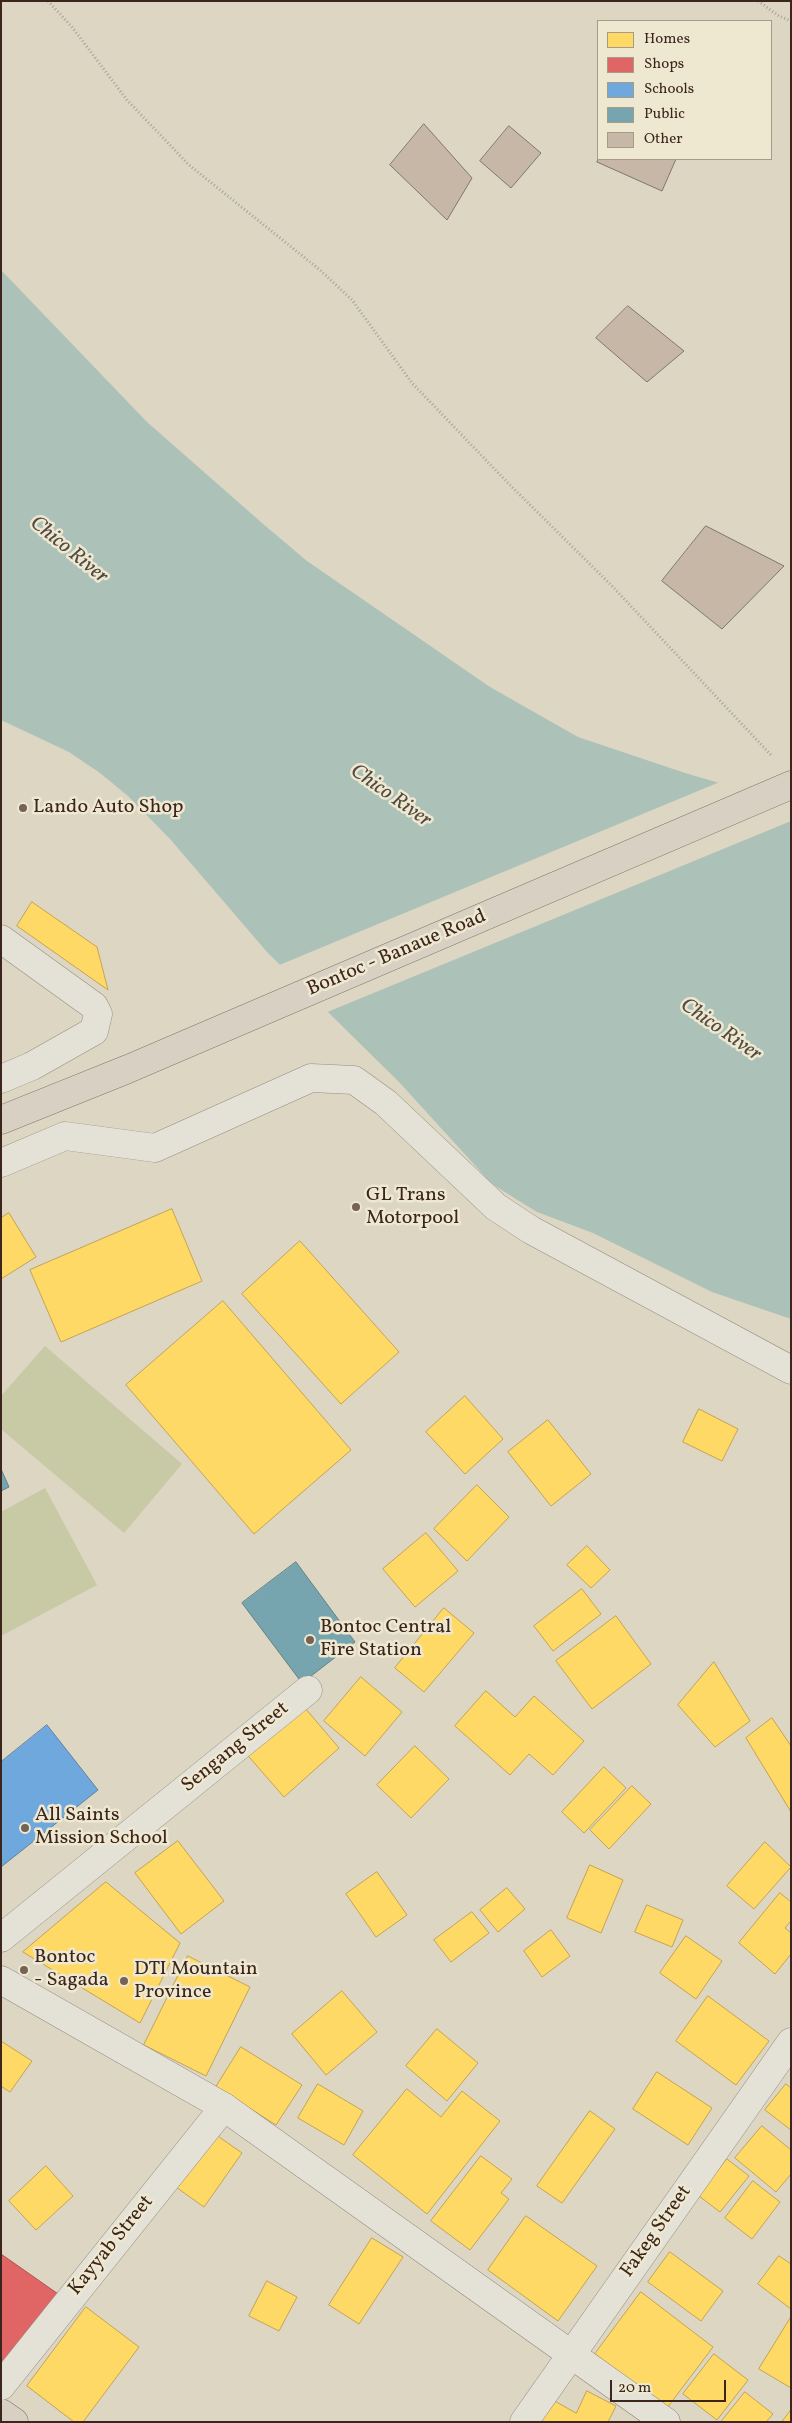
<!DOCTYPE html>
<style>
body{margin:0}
#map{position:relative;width:792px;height:2423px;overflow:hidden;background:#dcd6c2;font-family:Vollkorn,serif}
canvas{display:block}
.frame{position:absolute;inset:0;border:2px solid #3c251c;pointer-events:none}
.legend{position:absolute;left:597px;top:20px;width:175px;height:140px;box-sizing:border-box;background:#efe8d1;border:1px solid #a79a89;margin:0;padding:6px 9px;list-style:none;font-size:15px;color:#3c251c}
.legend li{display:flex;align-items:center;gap:10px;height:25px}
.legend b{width:25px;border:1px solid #a79a89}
.scale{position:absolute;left:610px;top:2380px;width:116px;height:22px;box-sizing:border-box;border:2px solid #3c251c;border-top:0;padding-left:6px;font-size:15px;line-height:18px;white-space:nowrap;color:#3c251c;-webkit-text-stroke:4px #efe8d1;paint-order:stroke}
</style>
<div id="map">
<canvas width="792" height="2423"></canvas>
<div class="frame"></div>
<ul class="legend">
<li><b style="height:14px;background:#ffd966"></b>Homes</li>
<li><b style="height:14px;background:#e06666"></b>Shops</li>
<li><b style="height:14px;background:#6fa8dc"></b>Schools</li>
<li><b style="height:14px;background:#76a5af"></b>Public</li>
<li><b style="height:14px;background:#c7b7a6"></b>Other</li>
</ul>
<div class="scale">20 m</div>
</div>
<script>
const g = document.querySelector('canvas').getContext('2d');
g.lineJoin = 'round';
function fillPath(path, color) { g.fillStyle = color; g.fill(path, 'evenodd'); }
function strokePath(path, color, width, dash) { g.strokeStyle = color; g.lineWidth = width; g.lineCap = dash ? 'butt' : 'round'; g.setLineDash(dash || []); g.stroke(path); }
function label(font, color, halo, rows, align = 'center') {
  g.font = font + ' Vollkorn,serif'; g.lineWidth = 5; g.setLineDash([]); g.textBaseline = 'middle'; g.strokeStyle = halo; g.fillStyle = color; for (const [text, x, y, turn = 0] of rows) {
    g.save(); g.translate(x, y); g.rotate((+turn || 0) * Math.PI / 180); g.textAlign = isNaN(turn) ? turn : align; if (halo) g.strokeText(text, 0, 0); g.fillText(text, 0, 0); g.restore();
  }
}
const green = new Path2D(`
 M 45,1346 L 182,1464 L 124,1533 L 1,1429 L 1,1396 Z
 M 45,1488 L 97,1585 L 1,1636 L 1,1512 Z`);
const water = new Path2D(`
 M 1,270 L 147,422 L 262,523 L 307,561 L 490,687 L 578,737 L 685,773 L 791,804 L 791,1319 L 712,1292 L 593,1233 L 537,1212 L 492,1184 L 399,1082 L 267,952 L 170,839 L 128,796 L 100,773 L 69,752 L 1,720 Z`);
const pier = new Path2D(`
 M 722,781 L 791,801 L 791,821 L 325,1013 L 277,966 Z`);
const homes = new Path2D(`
 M 32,902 L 97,947 L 108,990 L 17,926 Z
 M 172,1209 L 202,1281 L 61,1342 L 30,1270 Z
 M 9,1213 L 36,1257 L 1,1279 L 1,1218 Z
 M 300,1241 L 399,1352 L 341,1404 L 242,1294 Z
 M 223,1301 L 351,1450 L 254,1534 L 126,1385 Z
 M 465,1396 L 503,1439 L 465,1474 L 426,1432 Z
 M 699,1409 L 738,1429 L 722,1461 L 683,1442 Z
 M 548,1420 L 591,1474 L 551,1506 L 508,1452 Z
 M 477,1485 L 509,1517 L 467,1561 L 434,1529 Z
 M 426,1533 L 458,1571 L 415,1607 L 383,1569 Z
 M 587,1546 L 610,1570 L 591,1588 L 567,1565 Z
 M 582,1589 L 601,1614 L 553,1651 L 534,1626 Z
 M 444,1608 L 474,1633 L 424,1692 L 395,1668 Z
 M 616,1616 L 651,1664 L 592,1709 L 556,1661 Z
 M 714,1662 L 750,1721 L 715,1747 L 678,1705 Z
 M 361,1677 L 402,1712 L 365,1756 L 324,1721 Z
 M 486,1691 L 515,1717 L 534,1696 L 584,1741 L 553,1775 L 529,1754 L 510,1775 L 455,1726 Z
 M 299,1701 L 339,1748 L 284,1797 L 243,1750 Z
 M 772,1718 L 791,1746 L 791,1812 L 746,1738 Z
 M 415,1746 L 449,1779 L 411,1818 L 377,1785 Z
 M 604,1767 L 626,1788 L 584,1833 L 562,1812 Z
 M 632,1786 L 651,1804 L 609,1849 L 590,1830 Z
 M 178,1841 L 224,1901 L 181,1934 L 135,1873 Z
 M 765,1842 L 791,1867 L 754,1909 L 727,1886 Z
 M 590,1865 L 623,1880 L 601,1933 L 567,1918 Z
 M 377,1872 L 407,1915 L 376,1937 L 346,1894 Z
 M 106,1882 L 180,1943 L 140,2023 L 23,1952 Z
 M 507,1888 L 525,1909 L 498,1932 L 480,1910 Z
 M 780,1893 L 791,1902 L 791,1921 L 785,1928 L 791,1933 L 791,1954 L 775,1974 L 739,1943 Z
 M 647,1905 L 683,1920 L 672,1947 L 635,1932 Z
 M 472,1912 L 489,1933 L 451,1962 L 434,1940 Z
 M 551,1930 L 570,1956 L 542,1977 L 524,1951 Z
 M 686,1936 L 722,1961 L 696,1999 L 660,1973 Z
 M 188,1956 L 250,1987 L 206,2076 L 144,2045 Z
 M 342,1991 L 377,2032 L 326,2075 L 292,2034 Z
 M 708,1996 L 769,2041 L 736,2085 L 676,2041 Z
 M 437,2029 L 478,2063 L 447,2101 L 406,2066 Z
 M 1,2041 L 32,2061 L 10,2092 L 1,2086 Z
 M 241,2047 L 302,2085 L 276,2125 L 216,2087 Z
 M 657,2072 L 712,2108 L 688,2145 L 633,2109 Z
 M 318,2084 L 363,2111 L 344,2145 L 298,2118 Z
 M 786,2084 L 791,2088 L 791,2130 L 765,2110 Z
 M 407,2089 L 441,2117 L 462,2091 L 500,2121 L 427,2214 L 353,2155 Z
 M 590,2111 L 615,2129 L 562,2203 L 537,2186 Z
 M 762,2126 L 791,2150 L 791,2174 L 776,2192 L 735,2158 Z
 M 212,2132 L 242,2153 L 204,2207 L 173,2185 Z
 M 481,2156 L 512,2179 L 501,2193 L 509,2199 L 470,2250 L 431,2221 Z
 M 727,2159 L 749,2176 L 720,2212 L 699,2196 Z
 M 46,2166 L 73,2196 L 36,2230 L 9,2201 Z
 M 753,2181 L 780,2202 L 752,2239 L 725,2218 Z
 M 526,2216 L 597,2266 L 558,2321 L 488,2270 Z
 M 372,2238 L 403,2257 L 359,2324 L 329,2305 Z
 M 670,2252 L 723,2291 L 701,2321 L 648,2282 Z
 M 779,2256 L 791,2264 L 791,2309 L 758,2284 Z
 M 267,2281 L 297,2297 L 279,2331 L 249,2316 Z
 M 641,2292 L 713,2347 L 667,2408 L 595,2354 Z
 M 86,2307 L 139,2347 L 83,2422 L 74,2422 L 27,2386 Z
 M 791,2317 L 791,2388 L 759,2369 Z
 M 714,2354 L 748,2380 L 717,2420 L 683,2394 Z
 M 587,2391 L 616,2406 L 608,2422 L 538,2422 L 551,2399 L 576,2413 Z
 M 745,2392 L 773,2414 L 766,2422 L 721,2422 Z
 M 791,2410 L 791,2422 L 782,2422 Z`);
const shops = new Path2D(`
 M 1,2254 L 61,2296 L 12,2367 L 1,2359 Z`);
const schools = new Path2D(`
 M 47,1725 L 98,1790 L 1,1867 L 1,1762 Z`);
const public = new Path2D(`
 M 1,1469 L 9,1487 L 1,1491 Z
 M 296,1562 L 355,1642 L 302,1683 L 242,1603 Z`);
const building = new Path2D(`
 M 424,124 L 472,178 L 447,220 L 390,165 Z
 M 509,126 L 541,153 L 511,188 L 480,161 Z
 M 599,159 L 676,159 L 662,191 L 597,162 Z
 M 628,306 L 684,351 L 647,382 L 596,338 Z
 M 706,526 L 784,566 L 722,629 L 662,581 Z`);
const path = new Path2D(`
 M 48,1 L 72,27 L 127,100 L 189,165 L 320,270 L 352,300 L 412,383 L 507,482 L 612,586 L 772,756
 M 758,1 L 779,16 L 791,21`);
const street = new Path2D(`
 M 1,939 L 94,1006 L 98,1014 L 94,1031 L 32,1066 L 1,1079
 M 1,1163 L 65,1136 L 155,1148 L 311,1078 L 354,1080 L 386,1103 L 496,1207 L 531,1230 L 791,1370
 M 1,1938 L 308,1690
 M 1,2386 L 224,2107
 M 524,2422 L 791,2042`);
const secondary = new Path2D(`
 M 1,1980 L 224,2107 L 666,2422`);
const primary = new Path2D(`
 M 1,1120 L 128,1069 L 791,785`);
const highway = new Path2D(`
 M 1,2413 L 14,2422`);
const markers = [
 [23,808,5,"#746356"],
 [356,1207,5,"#746356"],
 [310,1640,5,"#746356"],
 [25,1828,5,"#746356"],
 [24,1970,5,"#746356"],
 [124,1981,5,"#746356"]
];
const poiNames = [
 ["Lando Auto Shop",33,808],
 ["GL Trans",366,1196],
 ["Motorpool",366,1219],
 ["Bontoc Central",320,1628],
 ["Fire Station",320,1651],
 ["All Saints",35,1816],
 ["Mission School",35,1839],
 ["Bontoc",34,1958],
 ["- Sagada",34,1981],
 ["DTI Mountain",134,1970],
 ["Province",134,1993]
];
const streetNames = [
 ["Bontoc - Banaue Road",397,954,-23],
 ["Sengang Street",236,1748,-39],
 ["Fakeg Street",657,2232,-55],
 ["Kayyab Street",112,2246,-51]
];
const waterNames = [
 ["Chico River",68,551,39],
 ["Chico River",390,797,35],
 ["Chico River",720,1031,35]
];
fillPath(green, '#c8c9a5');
fillPath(water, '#acc2b8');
fillPath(pier, '#dcd6c2');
fillPath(homes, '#ffd966');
strokePath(homes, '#c4a350', 1);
fillPath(shops, '#e06666');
strokePath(shops, '#af5250', 1);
fillPath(schools, '#6fa8dc');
strokePath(schools, '#6081a2', 1);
fillPath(public, '#76a5af');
strokePath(public, '#657f83', 1);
fillPath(building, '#c7b7a6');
strokePath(building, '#7e776c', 1);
strokePath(street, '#958e83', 29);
strokePath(secondary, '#7e776c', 29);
strokePath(primary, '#7e776c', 29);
strokePath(highway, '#7e776c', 29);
strokePath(path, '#a6a29a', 3, [1, 2.5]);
strokePath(street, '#e4e1d7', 28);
strokePath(secondary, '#e4e1d7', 28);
strokePath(primary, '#d8d1c3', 28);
strokePath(highway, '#d8d1c3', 28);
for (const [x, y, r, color] of markers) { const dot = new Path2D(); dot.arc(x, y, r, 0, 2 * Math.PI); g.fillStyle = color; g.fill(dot); strokePath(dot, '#efe8d1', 2); }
label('20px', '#3c251c', '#efe8d1', poiNames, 'left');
label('20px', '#3c251c', '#efe8d1', streetNames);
label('italic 21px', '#534a42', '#efe8d1', waterNames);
</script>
